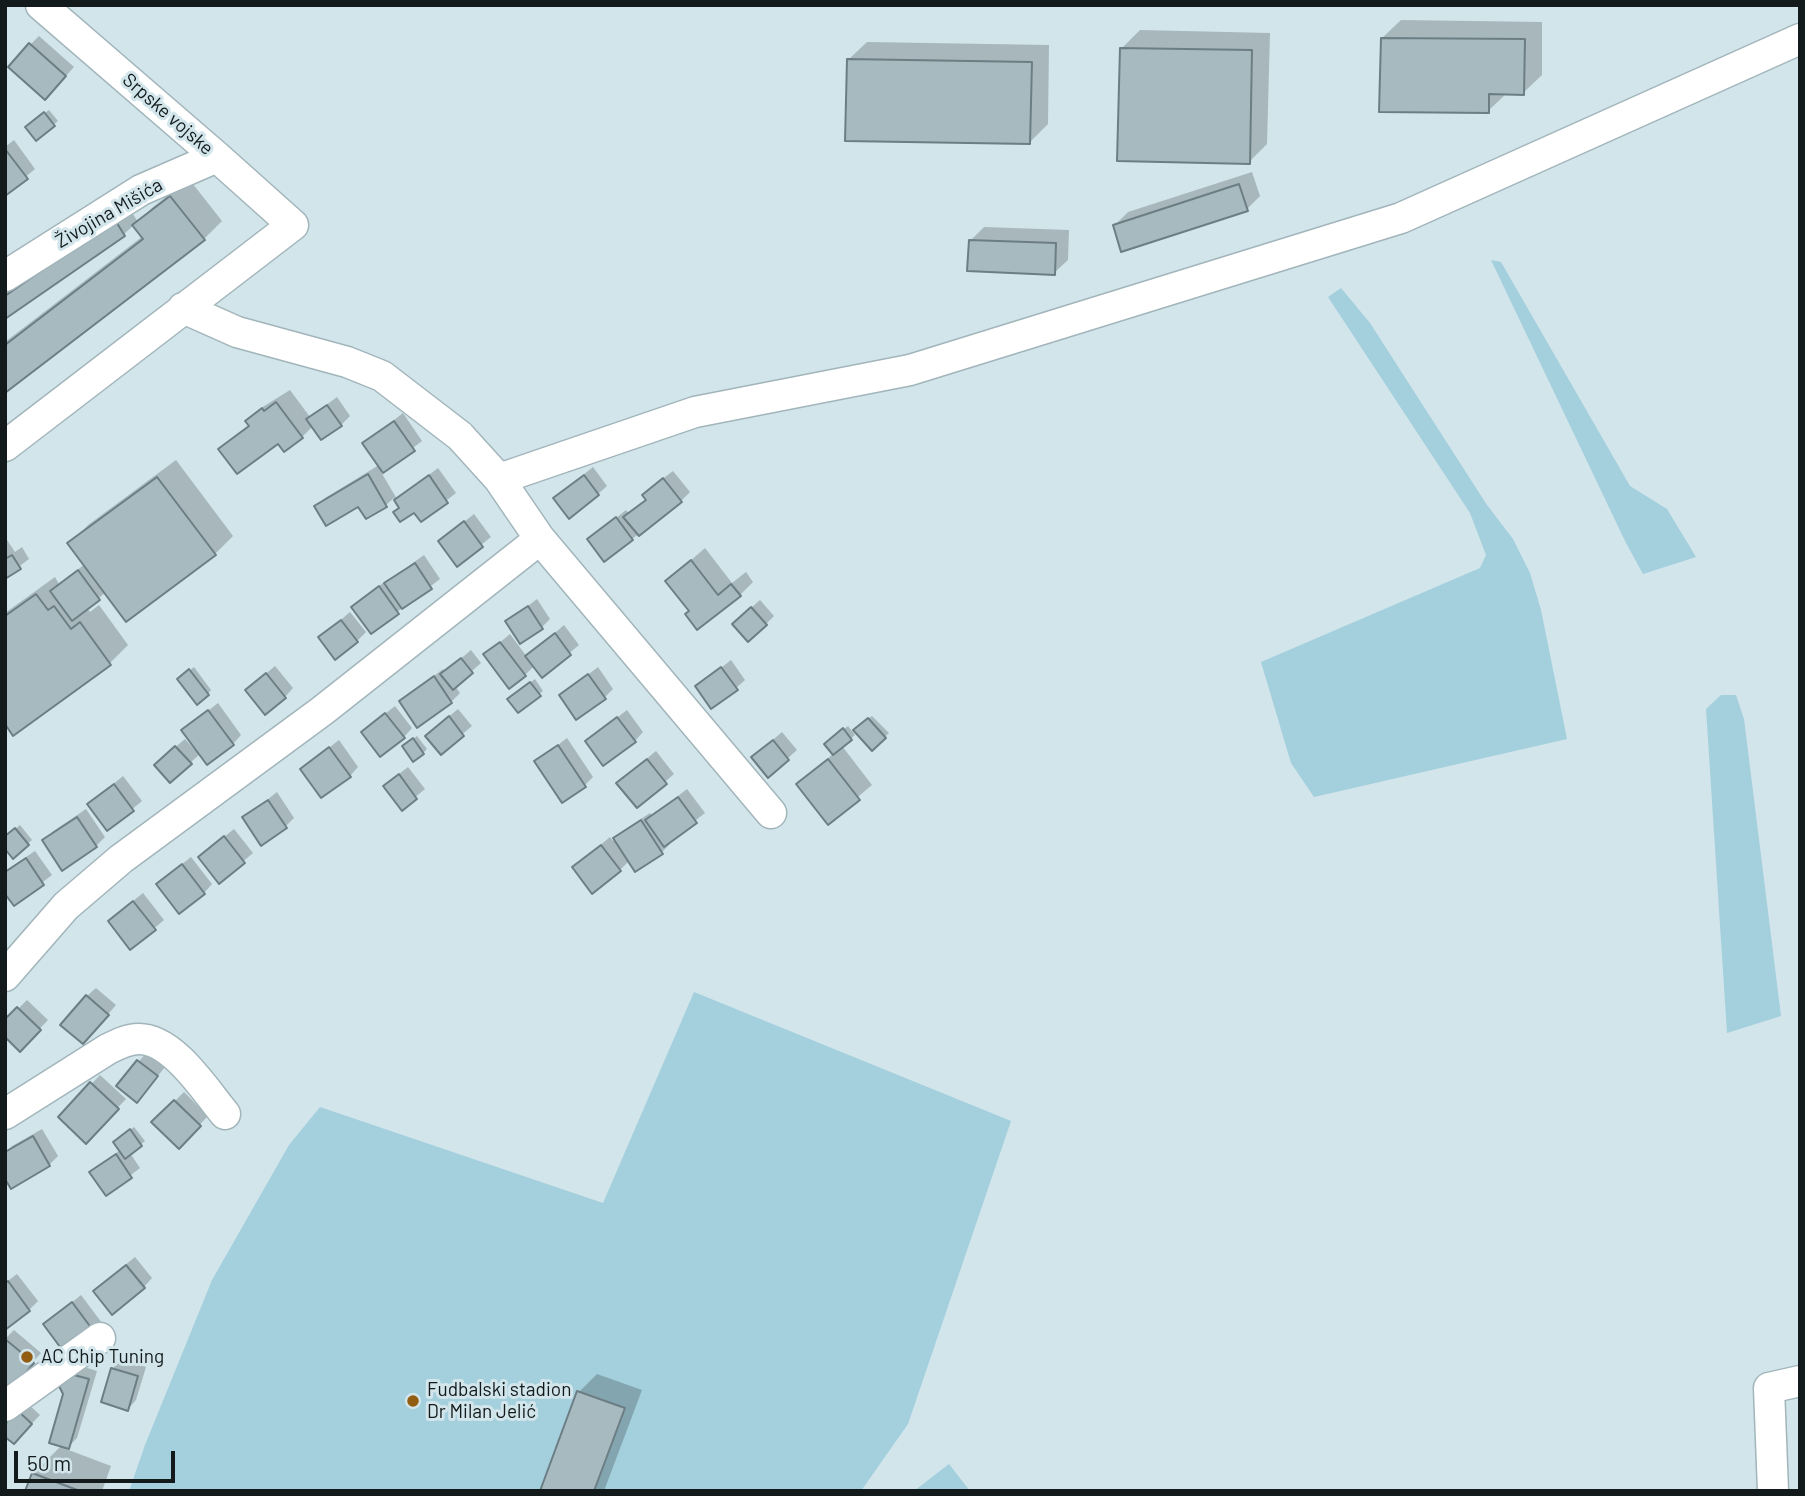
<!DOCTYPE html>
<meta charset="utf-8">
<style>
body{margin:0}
#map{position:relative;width:1805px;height:1496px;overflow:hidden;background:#d1e5eb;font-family:Barlow,sans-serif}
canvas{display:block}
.frame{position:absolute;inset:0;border:7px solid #131a1c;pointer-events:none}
.scale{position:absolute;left:14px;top:1451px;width:161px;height:32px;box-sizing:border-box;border:4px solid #131a1c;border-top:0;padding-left:9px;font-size:21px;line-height:24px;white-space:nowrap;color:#131a1c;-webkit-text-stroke:5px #d1e5eb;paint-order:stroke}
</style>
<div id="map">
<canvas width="1805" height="1496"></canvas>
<div class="frame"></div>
<div class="scale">50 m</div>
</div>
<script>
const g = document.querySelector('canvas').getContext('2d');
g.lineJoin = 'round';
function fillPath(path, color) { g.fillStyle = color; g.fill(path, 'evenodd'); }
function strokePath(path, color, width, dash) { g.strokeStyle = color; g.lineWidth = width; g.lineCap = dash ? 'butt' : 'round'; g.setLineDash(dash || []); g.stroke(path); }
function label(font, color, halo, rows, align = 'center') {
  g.font = font + ' Barlow,sans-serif'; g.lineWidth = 6; g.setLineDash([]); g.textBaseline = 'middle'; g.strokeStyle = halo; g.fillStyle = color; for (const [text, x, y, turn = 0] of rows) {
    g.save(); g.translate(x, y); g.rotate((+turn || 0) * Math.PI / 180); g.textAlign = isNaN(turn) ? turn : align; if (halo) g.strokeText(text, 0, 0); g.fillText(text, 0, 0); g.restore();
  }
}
const green = new Path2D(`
 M 1491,260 L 1501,262 L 1630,486 L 1667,509 L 1696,557 L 1643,574 L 1626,543 Z
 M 1341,288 L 1370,323 L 1487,505 L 1513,539 L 1530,573 L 1541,610 L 1567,739 L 1314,797 L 1291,763 L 1261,662 L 1480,568 L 1486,555 L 1470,513 L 1328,297 Z
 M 1721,695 L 1736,695 L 1744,719 L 1781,1016 L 1727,1033 L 1706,709 Z
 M 694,992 L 1011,1121 L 908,1424 L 861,1491 L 129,1491 L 145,1445 L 212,1280 L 289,1145 L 320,1107 L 603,1203 Z
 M 949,1464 L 970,1491 L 914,1491 Z`);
const shadow = new Path2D(`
 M 1401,20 L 1542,22 L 1542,75 L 1523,93 L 1507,93 L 1488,111 L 1382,38 Z
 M 1140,30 L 1270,33 L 1267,144 L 1249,162 L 1122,48 Z
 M 39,36 L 74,67 L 54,89 L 30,45 Z
 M 867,42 L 1049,45 L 1048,124 L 1030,142 L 848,60 Z
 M 49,110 L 58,121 L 36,138 L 31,123 Z
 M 14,140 L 35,169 L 5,194 L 5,147 Z
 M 1252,172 L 1260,196 L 1247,209 L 1115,225 L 1128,212 Z
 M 189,179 L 222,221 L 204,239 L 5,391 L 5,342 L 143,236 L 134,225 L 124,234 L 5,317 L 5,294 L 129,208 L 138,222 L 153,207 Z
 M 984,227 L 1069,230 L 1068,260 L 1054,273 L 971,240 Z
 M 290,390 L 310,417 L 337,397 L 350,416 L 341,425 L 313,426 L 302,437 L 220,449 L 250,424 L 247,421 L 261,408 Z
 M 403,413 L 422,441 L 381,472 L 397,499 L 438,468 L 456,493 L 421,520 L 415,510 L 400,507 L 394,498 L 386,505 L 367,517 L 359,504 L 316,507 L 325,498 L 379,465 L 364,443 Z
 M 176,460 L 233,536 L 215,554 L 106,592 L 87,608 L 90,612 L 99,605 L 128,645 L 110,663 L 14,733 L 5,721 L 5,613 L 55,577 L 59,584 L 85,564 L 70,544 L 88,525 Z
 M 593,467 L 607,486 L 598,494 L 555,498 Z
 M 673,471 L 690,492 L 681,501 L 632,539 L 589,540 L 626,510 L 629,514 L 648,499 L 653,486 Z
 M 474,514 L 491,537 L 457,564 L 440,541 Z
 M 5,537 L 15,552 L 22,547 L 29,559 L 5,577 Z
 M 705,548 L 732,583 L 746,572 L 753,582 L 740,595 L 691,610 L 667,581 Z
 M 424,555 L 440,579 L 371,632 L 353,607 L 388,579 L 389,580 Z
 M 537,599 L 550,619 L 542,627 L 507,622 Z
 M 760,600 L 774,616 L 766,624 L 743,615 Z
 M 350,612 L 366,632 L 357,641 L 320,638 Z
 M 564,625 L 579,645 L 543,675 L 535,665 L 525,675 L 486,654 L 510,634 L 527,657 Z
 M 471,650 L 481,663 L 455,686 L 460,693 L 451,702 L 418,725 L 401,701 L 443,669 L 445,672 Z
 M 731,660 L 745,680 L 736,688 L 697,687 Z
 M 275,666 L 293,688 L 285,697 L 256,682 Z
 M 194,667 L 211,690 L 208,694 L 183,676 Z
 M 598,667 L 613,689 L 605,697 L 561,695 Z
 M 535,679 L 543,691 L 539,694 L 513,695 Z
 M 218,703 L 241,735 L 233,744 L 201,753 L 190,763 L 165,756 L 185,739 L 194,749 L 196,747 L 184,730 Z
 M 395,706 L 412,728 L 404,737 L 372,724 Z
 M 458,709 L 472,726 L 441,752 L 436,727 Z
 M 627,710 L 643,732 L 635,741 L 587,741 Z
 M 872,716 L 889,733 L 872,748 L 859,726 Z
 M 848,726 L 855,735 L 842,746 L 872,785 L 828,822 L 798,784 L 834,753 L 830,740 Z
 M 782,732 L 797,750 L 769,775 L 762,749 Z
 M 417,736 L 427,749 L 423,753 L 408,743 Z
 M 567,738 L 593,777 L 585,785 L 536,762 Z
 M 339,740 L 358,767 L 350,776 L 302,769 Z
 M 656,751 L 674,774 L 637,806 L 627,775 Z
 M 408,767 L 425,789 L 402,808 L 394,778 Z
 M 123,776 L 142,801 L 108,829 L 89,804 Z
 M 687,789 L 705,813 L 669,841 L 670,844 L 662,852 L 630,860 L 620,870 L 574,867 L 610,837 L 613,841 L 624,830 L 650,813 L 652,816 Z
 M 277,792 L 294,818 L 286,826 L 244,818 Z
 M 86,809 L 105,837 L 96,846 L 44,841 L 52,832 Z
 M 20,825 L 32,840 L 13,856 L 5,838 Z
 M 234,829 L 253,853 L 219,882 L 209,849 Z
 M 35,851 L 52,875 L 14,904 L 5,891 L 5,871 Z
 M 191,857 L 212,884 L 204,893 L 167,876 Z
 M 143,893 L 164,920 L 131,948 L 118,913 Z
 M 96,988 L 116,1005 L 92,1033 L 87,996 Z
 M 27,1000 L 48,1020 L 20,1049 L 5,1022 Z
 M 147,1052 L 165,1067 L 145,1092 L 118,1086 Z
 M 100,1075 L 126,1099 L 86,1141 L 60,1117 Z
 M 184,1092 L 208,1116 L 179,1146 L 154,1122 Z
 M 134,1127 L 145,1141 L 130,1153 L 140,1168 L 106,1194 L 92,1172 L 120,1150 L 119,1138 Z
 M 42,1129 L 58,1156 L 49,1165 L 5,1153 L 12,1146 Z
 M 135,1257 L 152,1278 L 144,1287 L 104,1282 Z
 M 17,1274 L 38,1301 L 29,1310 L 5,1283 Z
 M 81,1295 L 102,1323 L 94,1332 L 45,1324 Z
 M 14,1330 L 41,1353 L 5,1392 L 5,1339 Z
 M 121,1360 L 146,1367 L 136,1400 L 128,1409 L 112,1369 Z
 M 84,1367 L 97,1371 L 77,1438 L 66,1449 L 111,1466 L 102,1491 L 27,1491 L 33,1474 L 62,1445 L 65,1394 L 60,1384 Z
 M 597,1374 L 642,1390 L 604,1491 L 542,1491 L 579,1392 Z
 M 27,1403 L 40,1415 L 14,1442 L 5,1434 Z`);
const building = new Path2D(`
 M 1381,38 L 1525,39 L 1524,95 L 1489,94 L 1489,113 L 1379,112 Z
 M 29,43 L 66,76 L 45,100 L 8,67 Z
 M 1120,48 L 1252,50 L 1250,164 L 1117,161 Z
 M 847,59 L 1032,62 L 1030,144 L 845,141 Z
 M 44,112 L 55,126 L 36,141 L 25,127 Z
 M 5,149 L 28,179 L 5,196 Z
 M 1239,184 L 1248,211 L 1121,252 L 1113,225 Z
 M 170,196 L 205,240 L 5,393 L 5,345 L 143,239 L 132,225 Z
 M 115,220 L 125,236 L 5,319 L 5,296 Z
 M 969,240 L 1056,243 L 1055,275 L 967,271 Z
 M 276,402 L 303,438 L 284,452 L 278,444 L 237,474 L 218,449 L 249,426 L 245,421 L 262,408 L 264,411 Z
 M 327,405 L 342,426 L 321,440 L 306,419 Z
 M 394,421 L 415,451 L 383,473 L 362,443 Z
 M 368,474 L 387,507 L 366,519 L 358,507 L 326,526 L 314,506 Z
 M 429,475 L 448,503 L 421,522 L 414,513 L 400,522 L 393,512 L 399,508 L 394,500 Z
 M 584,475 L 599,495 L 569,519 L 553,498 Z
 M 157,477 L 216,555 L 126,622 L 67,543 Z
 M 663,478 L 682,502 L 639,536 L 623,517 L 646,500 L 642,495 Z
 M 616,517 L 633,540 L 604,562 L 587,539 Z
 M 464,521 L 483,547 L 457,567 L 438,541 Z
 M 12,555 L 21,569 L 5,579 L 5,559 Z
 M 691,560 L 718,595 L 731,584 L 741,596 L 697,630 L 685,614 L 689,611 L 665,581 Z
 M 415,563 L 432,589 L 402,609 L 384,583 Z
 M 78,570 L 100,600 L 72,621 L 50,591 Z
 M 379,586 L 399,614 L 371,634 L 351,607 Z
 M 36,594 L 48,610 L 54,606 L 71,629 L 80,622 L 111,665 L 13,736 L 5,724 L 5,616 Z
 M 528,606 L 543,629 L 520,644 L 505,621 Z
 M 751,607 L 767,625 L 748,642 L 732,624 Z
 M 341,620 L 358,642 L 335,660 L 318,637 Z
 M 555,633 L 571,655 L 542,678 L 525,656 Z
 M 500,642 L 526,676 L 509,689 L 483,654 Z
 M 461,658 L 473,673 L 453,690 L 440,674 Z
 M 721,667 L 738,690 L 711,709 L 695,686 Z
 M 189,669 L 209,695 L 197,705 L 177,679 Z
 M 266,673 L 286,698 L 265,715 L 245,690 Z
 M 588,674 L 606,699 L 576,720 L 559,695 Z
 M 434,676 L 452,703 L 417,728 L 399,701 Z
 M 530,682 L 541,696 L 518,713 L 507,699 Z
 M 208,710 L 234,745 L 207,765 L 181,730 Z
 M 385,713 L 405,738 L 380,757 L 361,732 Z
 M 449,716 L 464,736 L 441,755 L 425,736 Z
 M 617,717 L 636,742 L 603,766 L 585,741 Z
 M 868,718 L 886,738 L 872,751 L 853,730 Z
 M 843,728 L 852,740 L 833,755 L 824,744 Z
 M 413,738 L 424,754 L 413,762 L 402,746 Z
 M 773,740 L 789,760 L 768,778 L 751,757 Z
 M 558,745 L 586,787 L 562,803 L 534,761 Z
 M 175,746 L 192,764 L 170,783 L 154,765 Z
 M 329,747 L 351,777 L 321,798 L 300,769 Z
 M 647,759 L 667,784 L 637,808 L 616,783 Z
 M 828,759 L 860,800 L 828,825 L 796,784 Z
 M 399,774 L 417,799 L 402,811 L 383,786 Z
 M 114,784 L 134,811 L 107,831 L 87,804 Z
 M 678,797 L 697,823 L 664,847 L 645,820 Z
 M 268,800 L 287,828 L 261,846 L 242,817 Z
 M 77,817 L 97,847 L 62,871 L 42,840 Z
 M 641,820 L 663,854 L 635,872 L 613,838 Z
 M 15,828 L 29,845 L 13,859 L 5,849 L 5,836 Z
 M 224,836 L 245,863 L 219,884 L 198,857 Z
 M 601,845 L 621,871 L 592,894 L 572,867 Z
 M 26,858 L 44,885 L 14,906 L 5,894 L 5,872 Z
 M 182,864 L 205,894 L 179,914 L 156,884 Z
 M 133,901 L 156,930 L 130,950 L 108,921 Z
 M 86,995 L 109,1015 L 83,1044 L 60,1025 Z
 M 17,1007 L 41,1030 L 20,1052 L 5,1037 L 5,1019 Z
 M 137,1060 L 158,1076 L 137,1103 L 116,1086 Z
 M 90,1082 L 119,1109 L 86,1144 L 58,1117 Z
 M 174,1100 L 201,1126 L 179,1149 L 151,1122 Z
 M 130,1129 L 142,1146 L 125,1159 L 113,1142 Z
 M 33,1136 L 50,1166 L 11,1189 L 5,1179 L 5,1152 Z
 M 116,1154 L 132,1178 L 106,1196 L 89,1172 Z
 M 126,1265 L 145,1288 L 112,1315 L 93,1291 Z
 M 8,1281 L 30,1311 L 5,1330 L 5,1283 Z
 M 72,1302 L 95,1333 L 66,1355 L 43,1324 Z
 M 5,1339 L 34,1363 L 6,1395 L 5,1394 Z
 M 111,1368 L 138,1376 L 128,1411 L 101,1402 Z
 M 74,1375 L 89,1379 L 69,1449 L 49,1443 L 63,1394 L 58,1384 Z
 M 577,1391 L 625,1408 L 594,1491 L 540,1491 Z
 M 17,1410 L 32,1424 L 14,1444 L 5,1437 L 5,1424 Z
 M 32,1473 L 80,1491 L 25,1491 Z`);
const minor = new Path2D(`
 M 5,276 L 141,190 L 217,157
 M 183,308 L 237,332 L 347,362 L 382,376 L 460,436 L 499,479 L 540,539 L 771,813
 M 5,446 L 293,225 L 217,157 L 41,5
 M 499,479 L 695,412 L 910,370 L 1401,218 L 1800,39
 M 5,976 L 66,906 L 121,859 L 322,711 L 540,539
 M 5,1114 L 108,1049 C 118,1044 128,1039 139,1039 C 173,1039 205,1090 225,1114
 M 5,1406 L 100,1338
 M 1773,1491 L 1769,1388 L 1800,1381`);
const markers = [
 [27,1357,7,"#925d11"],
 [413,1401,7,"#925d11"]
];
const streetNames = [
 ["Srpske vojske",168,114,41],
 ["Živojina Mišića",109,213,-30]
];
const poiNames = [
 ["AC Chip Tuning",41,1357],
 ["Fudbalski stadion",427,1390],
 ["Dr Milan Jelić",427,1412]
];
fillPath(green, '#a4cfdd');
fillPath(shadow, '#0003');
fillPath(building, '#a7bac0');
strokePath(building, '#6c7e84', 2);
strokePath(minor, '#a2b5bb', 33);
strokePath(minor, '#fff', 30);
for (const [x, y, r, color] of markers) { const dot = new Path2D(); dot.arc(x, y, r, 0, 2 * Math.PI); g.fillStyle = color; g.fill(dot); strokePath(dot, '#d1e5eb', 2.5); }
label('19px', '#131a1c', '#d1e5eb', streetNames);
label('19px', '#131a1c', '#d1e5eb', poiNames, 'left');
</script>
